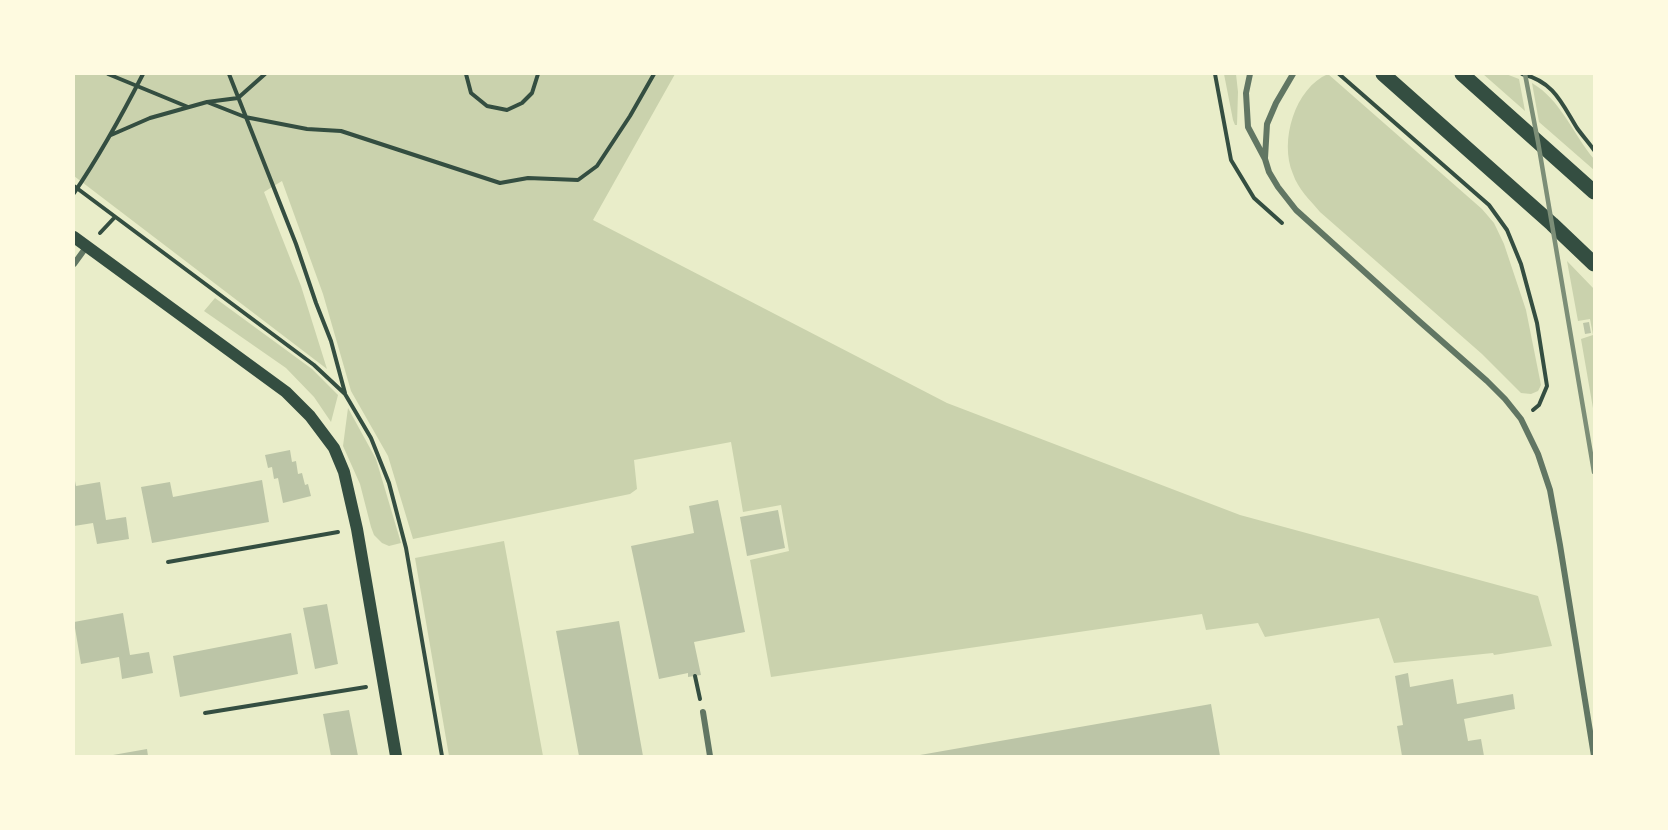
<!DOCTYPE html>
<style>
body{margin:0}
#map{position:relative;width:1668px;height:830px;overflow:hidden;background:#e9edc9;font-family:"Noto Sans",sans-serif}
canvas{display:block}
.frame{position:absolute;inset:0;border:75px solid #fefae0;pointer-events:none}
</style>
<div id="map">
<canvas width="1668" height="830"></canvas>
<div class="frame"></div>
</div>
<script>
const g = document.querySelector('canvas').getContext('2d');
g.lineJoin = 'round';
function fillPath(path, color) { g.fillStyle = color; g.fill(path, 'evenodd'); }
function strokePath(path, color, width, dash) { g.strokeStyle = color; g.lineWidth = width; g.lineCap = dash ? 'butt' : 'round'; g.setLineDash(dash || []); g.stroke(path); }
const green = new Path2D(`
 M 74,74 L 675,74 L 593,220 L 947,403 L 1240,515 L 1538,596 L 1552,646 L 1494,655 L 1493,653 L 1394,663 L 1379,618 L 1265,637 L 1258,623 L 1206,630 L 1202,614 L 771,677 L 750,560 L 789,551 L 781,505 L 743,512 L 731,442 L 634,460 L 637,489 L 630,494 L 413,539 L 388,456 L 351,391 L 323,294 L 282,181 L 264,192 L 301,286 L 327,369 L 74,176 Z
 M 1224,74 L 1236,74 L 1238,92 L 1237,125 L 1235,125 L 1233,120 Z
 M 1328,74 L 1482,209 L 1494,223 L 1504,244 L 1526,310 L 1541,385 L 1538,391 L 1531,394 L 1521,393 L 1482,354 L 1320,212 C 1310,200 1298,189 1293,174 C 1279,141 1295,88 1328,74 Z
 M 1483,74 L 1506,74 L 1519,79 L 1525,111 Z
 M 1532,83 C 1561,100 1573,134 1594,159 L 1594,170 L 1539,122 Z
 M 1567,261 L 1594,289 L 1594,414 L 1581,339 L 1593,335 L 1590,319 L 1578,321 Z
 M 215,298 L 312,369 L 338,395 L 331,422 L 314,397 L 286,368 L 204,311 Z
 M 348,408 L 376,459 L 401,543 L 389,546 L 382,543 L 374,535 L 371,527 L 360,484 L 343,446 Z
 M 504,541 L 543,756 L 449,756 L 415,558 Z`);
const building = new Path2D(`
 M 1589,322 L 1591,333 L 1585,334 L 1583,323 Z
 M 290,450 L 292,462 L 296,461 L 298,474 L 302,473 L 305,485 L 308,484 L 311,496 L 283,503 L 278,478 L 274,479 L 272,467 L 268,468 L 265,455 Z
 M 262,480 L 269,522 L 152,543 L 141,487 L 170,482 L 173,497 Z
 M 74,481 L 75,481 L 76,486 L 100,482 L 106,520 L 126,517 L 129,539 L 97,544 L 93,523 L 74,526 Z
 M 718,500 L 745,632 L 694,642 L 701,675 L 688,677 L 688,673 L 659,679 L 631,546 L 694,533 L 689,506 Z
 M 778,510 L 785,548 L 747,556 L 740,517 Z
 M 327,604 L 338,664 L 315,669 L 303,608 Z
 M 123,613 L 130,655 L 149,652 L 153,673 L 122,679 L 119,657 L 81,664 L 74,622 Z
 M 619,621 L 643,756 L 579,756 L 556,631 Z
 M 291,633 L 298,674 L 180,697 L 173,656 Z
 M 1408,673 L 1410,687 L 1453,679 L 1457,704 L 1513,694 L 1515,709 L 1464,719 L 1468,741 L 1481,739 L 1484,756 L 1402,756 L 1397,726 L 1403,725 L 1395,676 Z
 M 1211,704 L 1220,756 L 920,756 L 920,755 Z
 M 349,710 L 358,756 L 331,756 L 323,714 Z
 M 147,749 L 148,756 L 113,756 L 113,755 Z`);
const path = new Path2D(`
 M 108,74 L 188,107
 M 229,74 L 296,244 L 316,303 L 331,341 L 345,393
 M 466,74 L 471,93 L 487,106 L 507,110 L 522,103 L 532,93 L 538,74
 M 1215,74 L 1231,160 L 1254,198 L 1282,223
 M 1339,74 L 1489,205 L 1507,230 L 1521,264 L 1537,323 L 1547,386 L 1539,405 L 1533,410
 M 1522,74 C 1554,82 1561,102 1577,128 C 1582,135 1589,143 1594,150
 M 207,102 L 245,117 L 307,129 L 341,131 L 500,183 L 528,178 L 578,180 L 597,166 L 630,116 L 654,74
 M 111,135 L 150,118 L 207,102 L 238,98 L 265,74
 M 74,186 L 314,365 L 345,394 L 371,438 L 389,483 L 406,548 L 442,756
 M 74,193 C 100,155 122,115 143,74
 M 100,233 L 115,217
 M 168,562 L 338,532
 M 695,676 L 700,699
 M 205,713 L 366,687`);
const minor = new Path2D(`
 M 1250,74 L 1246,93 L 1248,127 L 1265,159 L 1269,172 L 1278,187 L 1296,210 L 1419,321 L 1487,381 L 1505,399 L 1521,419 L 1538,454 L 1550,490 L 1560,545 L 1594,756
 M 1265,158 L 1267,124 L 1276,103 L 1293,74
 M 74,264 L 87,246
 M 703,712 L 710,756`);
const secondary = new Path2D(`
 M 74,237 L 286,392 L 310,416 L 334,448 L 344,472 L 357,529 L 396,756`);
const primary = new Path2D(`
 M 1383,74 L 1552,224 L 1594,264
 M 1462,74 L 1594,192`);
const rail = new Path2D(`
 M 1525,74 L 1538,142 L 1594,472`);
fillPath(green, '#cad2ad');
fillPath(building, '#bcc5a7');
strokePath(path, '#344e41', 4);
strokePath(minor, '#617663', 6);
strokePath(secondary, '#344e41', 12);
strokePath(primary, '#344e41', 15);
strokePath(rail, '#7c8e77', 4.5);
</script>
